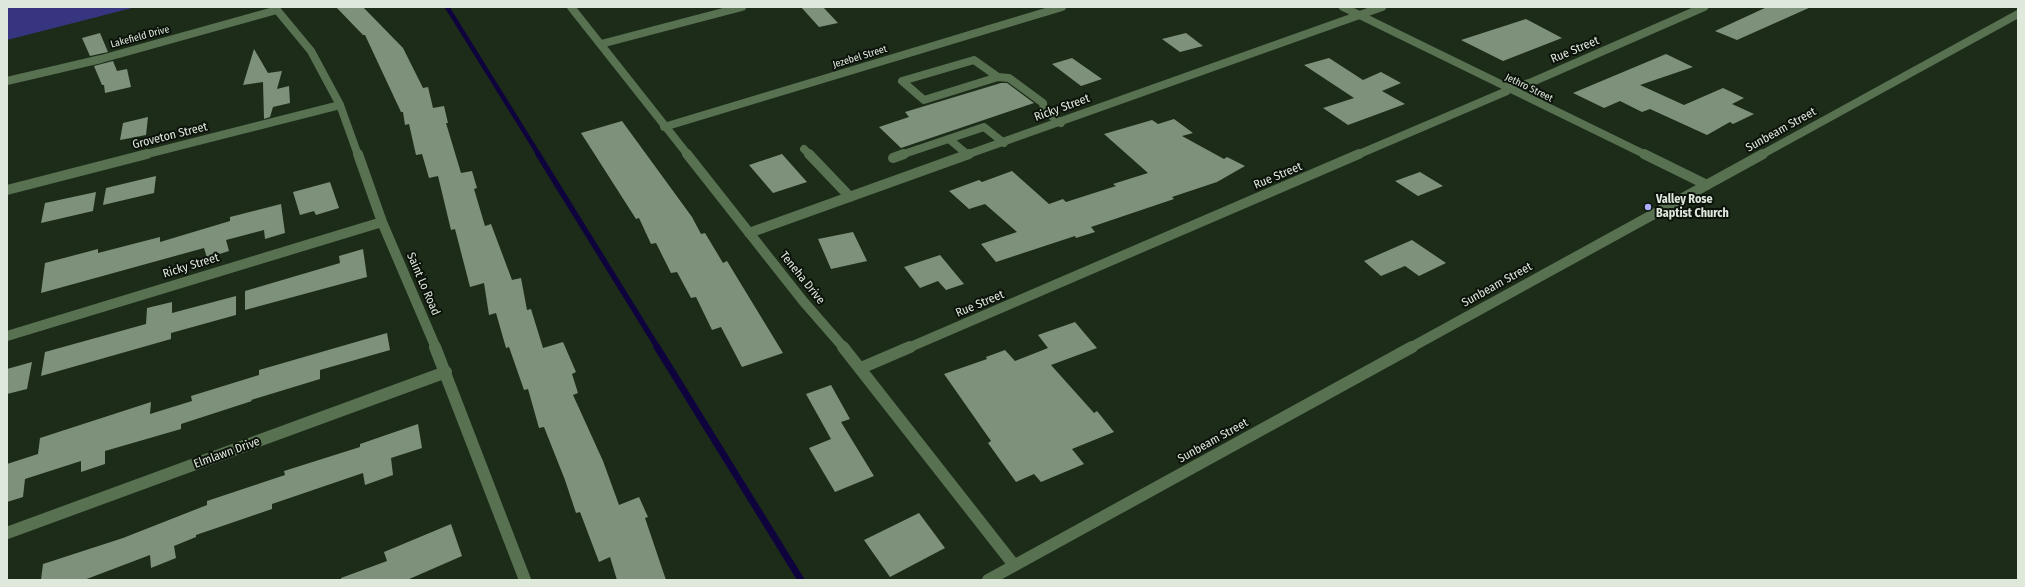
<!DOCTYPE html>
<style>
body{margin:0}
#map{position:relative;width:2025px;height:587px;overflow:hidden;background:#1c2c19;font-family:"Fira Sans Condensed",sans-serif}
canvas{display:block}
.frame{position:absolute;inset:0;border:8px solid #dee8db;pointer-events:none}
</style>
<div id="map">
<canvas width="2025" height="587"></canvas>
<div class="frame"></div>
</div>
<script>
const g = document.querySelector('canvas').getContext('2d');
g.lineJoin = 'round';
function fillPath(path, color) { g.fillStyle = color; g.fill(path, 'evenodd'); }
function strokePath(path, color, width, dash) { g.strokeStyle = color; g.lineWidth = width; g.lineCap = dash ? 'butt' : 'round'; g.setLineDash(dash || []); g.stroke(path); }
function label(font, color, halo, rows, align = 'center') {
  g.font = font + ' "Fira Sans Condensed",sans-serif'; g.lineWidth = 4; g.setLineDash([]); g.textBaseline = 'middle'; g.strokeStyle = halo; g.fillStyle = color; for (const [text, x, y, turn = 0] of rows) {
    g.save(); g.translate(x, y); g.rotate((+turn || 0) * Math.PI / 180); g.textAlign = isNaN(turn) ? turn : align; if (halo) g.strokeText(text, 0, 0); g.fillText(text, 0, 0); g.restore();
  }
}
const green = new Path2D(`
 M 7,7 L 136,7 L 7,40 Z`);
const streamFar2 = new Path2D(`
 M 447,7 L 539,155`);
const streamFar1 = new Path2D(`
 M 538,154 L 658,348`);
const stream = new Path2D(`
 M 657,347 L 801,580`);
const building = new Path2D(`
 M 336,7 L 363,7 L 403,48 L 423,88 L 428,87 L 433,108 L 444,106 L 448,123 L 446,123 L 461,173 L 472,171 L 477,188 L 474,189 L 485,226 L 491,224 L 512,280 L 521,278 L 527,310 L 531,309 L 543,348 L 563,342 L 576,372 L 572,374 L 578,393 L 573,395 L 603,461 L 619,505 L 639,497 L 648,517 L 645,518 L 666,580 L 617,580 L 610,557 L 599,562 L 580,512 L 576,513 L 565,480 L 544,427 L 539,428 L 528,389 L 524,390 L 509,347 L 506,348 L 496,313 L 489,315 L 484,283 L 470,287 L 455,229 L 451,230 L 438,176 L 429,178 L 422,154 L 416,155 L 409,124 L 405,125 L 403,112 L 401,112 L 365,35 L 363,35 Z
 M 801,7 L 823,7 L 838,23 L 819,27 Z
 M 1767,7 L 1811,7 L 1737,40 L 1715,31 Z
 M 1526,19 L 1562,38 L 1503,61 L 1461,40 Z
 M 100,33 L 108,52 L 90,56 L 82,38 Z
 M 1186,33 L 1203,46 L 1180,52 L 1162,39 Z
 M 254,49 L 268,73 L 282,71 L 277,89 L 289,86 L 290,103 L 273,107 L 270,117 L 264,119 L 263,82 L 243,85 Z
 M 1666,54 L 1693,67 L 1640,85 L 1684,105 L 1723,88 L 1744,98 L 1732,104 L 1754,114 L 1733,124 L 1730,122 L 1707,135 L 1650,109 L 1642,112 L 1620,101 L 1604,108 L 1573,93 Z
 M 1072,58 L 1102,79 L 1081,86 L 1052,64 Z
 M 1329,58 L 1363,80 L 1381,72 L 1401,83 L 1382,91 L 1405,104 L 1348,125 L 1323,108 L 1354,98 L 1304,65 Z
 M 113,61 L 117,71 L 127,69 L 131,87 L 105,93 L 104,85 L 102,85 L 94,66 Z
 M 1001,83 L 1007,83 L 1034,103 L 901,148 L 879,127 L 909,117 L 905,112 Z
 M 148,117 L 146,135 L 120,140 L 123,123 Z
 M 1174,119 L 1193,133 L 1182,136 L 1224,159 L 1227,157 L 1245,166 L 1217,182 L 1172,197 L 1174,199 L 1091,227 L 1095,232 L 1076,238 L 1075,236 L 996,262 L 981,244 L 1017,232 L 985,204 L 969,209 L 949,191 L 979,180 L 982,182 L 1012,171 L 1049,204 L 1063,199 L 1066,202 L 1116,186 L 1113,184 L 1148,173 L 1104,134 L 1152,120 L 1158,124 Z
 M 622,121 L 692,217 L 701,234 L 705,233 L 723,263 L 727,261 L 783,353 L 742,367 L 721,327 L 712,330 L 696,297 L 691,298 L 677,272 L 671,273 L 656,243 L 651,244 L 639,218 L 636,219 L 581,133 Z
 M 782,154 L 807,182 L 773,193 L 749,165 Z
 M 1420,172 L 1443,186 L 1418,196 L 1395,181 Z
 M 156,176 L 154,193 L 103,205 L 106,188 Z
 M 330,182 L 339,208 L 316,215 L 314,211 L 300,215 L 293,192 Z
 M 96,192 L 93,211 L 41,223 L 45,203 Z
 M 281,204 L 285,233 L 265,239 L 264,230 L 226,240 L 229,251 L 207,258 L 204,248 L 41,293 L 45,263 L 98,249 L 98,253 L 160,237 L 160,242 L 230,221 L 230,217 Z
 M 853,232 L 867,261 L 831,269 L 818,239 Z
 M 1412,240 L 1446,263 L 1419,276 L 1405,266 L 1381,276 L 1364,261 Z
 M 363,249 L 367,277 L 245,310 L 245,291 L 340,263 L 339,256 Z
 M 940,255 L 964,284 L 946,290 L 938,281 L 920,288 L 904,267 Z
 M 236,296 L 236,315 L 171,333 L 171,339 L 41,376 L 45,352 L 146,324 L 147,308 L 172,302 L 172,313 Z
 M 1075,322 L 1097,348 L 1051,365 L 1094,413 L 1097,411 L 1114,432 L 1072,449 L 1084,464 L 1041,482 L 1034,474 L 1016,482 L 988,443 L 991,441 L 944,374 L 987,359 L 986,357 L 1005,350 L 1015,361 L 1048,348 L 1038,335 Z
 M 387,333 L 390,350 L 320,370 L 320,379 L 251,400 L 252,401 L 181,424 L 181,429 L 105,451 L 105,464 L 81,472 L 81,461 L 25,479 L 23,497 L 7,502 L 7,464 L 38,454 L 40,438 L 151,402 L 150,414 L 192,401 L 191,396 L 259,375 L 259,370 Z
 M 32,362 L 27,389 L 7,394 L 7,369 Z
 M 831,385 L 850,419 L 841,422 L 874,476 L 835,492 L 809,448 L 831,439 L 806,394 Z
 M 418,424 L 422,448 L 391,458 L 393,475 L 365,485 L 363,473 L 272,504 L 272,509 L 196,535 L 196,537 L 174,546 L 176,558 L 151,568 L 150,555 L 84,580 L 41,580 L 43,564 L 123,538 L 207,505 L 207,501 L 285,475 L 284,471 L 360,447 L 360,444 Z
 M 919,513 L 945,548 L 890,577 L 864,540 Z
 M 451,524 L 462,556 L 407,580 L 341,580 L 341,578 L 387,561 L 384,552 Z`);
const serviceFar1 = new Path2D(`
 M 974,60 L 998,77 L 924,100 L 902,81 Z
 M 998,77 L 1009,78 L 1043,103 L 1044,110 L 1061,123
 M 949,139 L 968,155
 M 804,149 L 810,155
 M 901,155 L 984,127 L 1004,143`);
const service = new Path2D(`
 M 809,154 L 850,197
 M 893,158 L 904,154`);
const minorFar2 = new Path2D(`
 M 571,7 L 688,155
 M 1343,7 L 1646,155
 M 601,44 L 742,7
 M 7,81 L 101,59 L 277,10 L 311,51 L 340,105 L 358,155
 M 664,127 L 1062,7
 M 143,155 L 340,105
 M 966,155 L 1382,7
 M 1357,155 L 1507,91 L 1507,89 L 1532,82 L 1704,7`);
const minorFar1 = new Path2D(`
 M 358,154 L 382,222 L 436,348
 M 687,154 L 803,301 L 844,348
 M 1644,154 L 1707,185
 M 7,190 L 147,154
 M 749,233 L 969,154
 M 7,336 L 382,222
 M 908,348 L 1359,154`);
const minor = new Path2D(`
 M 435,347 L 525,580
 M 843,347 L 1014,565
 M 861,368 L 910,347
 M 7,533 L 446,372`);
const tertiaryFar2 = new Path2D(`
 M 1761,155 L 2018,14`);
const tertiaryFar1 = new Path2D(`
 M 1410,348 L 1763,154`);
const tertiary = new Path2D(`
 M 988,580 L 1412,347`);
const markers = [
 [1648,207,4,"#aab0fb"]
];
const farStreetnames = [
 ["Lakefield Drive",140,37,-15],
 ["Jezebel Street",860,57,-17],
 ["Jethro Street",1529,88,26]
];
const streetNames = [
 ["Rue Street",1575,50,-23],
 ["Ricky Street",1062,108,-20],
 ["Sunbeam Street",1781,130,-29],
 ["Groveton Street",170,136,-14],
 ["Rue Street",1278,176,-23],
 ["Ricky Street",191,266,-17],
 ["Teneha Drive",802,278,51],
 ["Saint Lo Road",423,284,67],
 ["Sunbeam Street",1497,285,-29],
 ["Rue Street",980,304,-23],
 ["Sunbeam Street",1213,441,-29],
 ["Elmlawn Drive",227,453,-20]
];
const poiNames = [
 ["Valley Rose",1656,200],
 ["Baptist Church",1656,214]
];
fillPath(green, '#373480');
strokePath(streamFar2, '#0f033d', 4.5);
strokePath(streamFar1, '#0f033d', 5.5);
strokePath(stream, '#0f033d', 7);
fillPath(building, '#7e917a');
strokePath(serviceFar1, '#577151', 8);
strokePath(service, '#577151', 10);
strokePath(minorFar2, '#577151', 8);
strokePath(minorFar1, '#577151', 10);
strokePath(minor, '#577151', 12);
strokePath(tertiaryFar2, '#577151', 8);
strokePath(tertiaryFar1, '#577151', 10);
strokePath(tertiary, '#577151', 12);
for (const [x, y, r, color] of markers) { const dot = new Path2D(); dot.arc(x, y, r, 0, 2 * Math.PI); g.fillStyle = color; g.fill(dot); strokePath(dot, '#0b120a', 1.5); }
label('10px', '#dee8db', '#0b120a', farStreetnames);
label('12px', '#dee8db', '#0b120a', streetNames);
label('bold 12px', '#dee8db', '#0b120a', poiNames, 'left');
</script>
